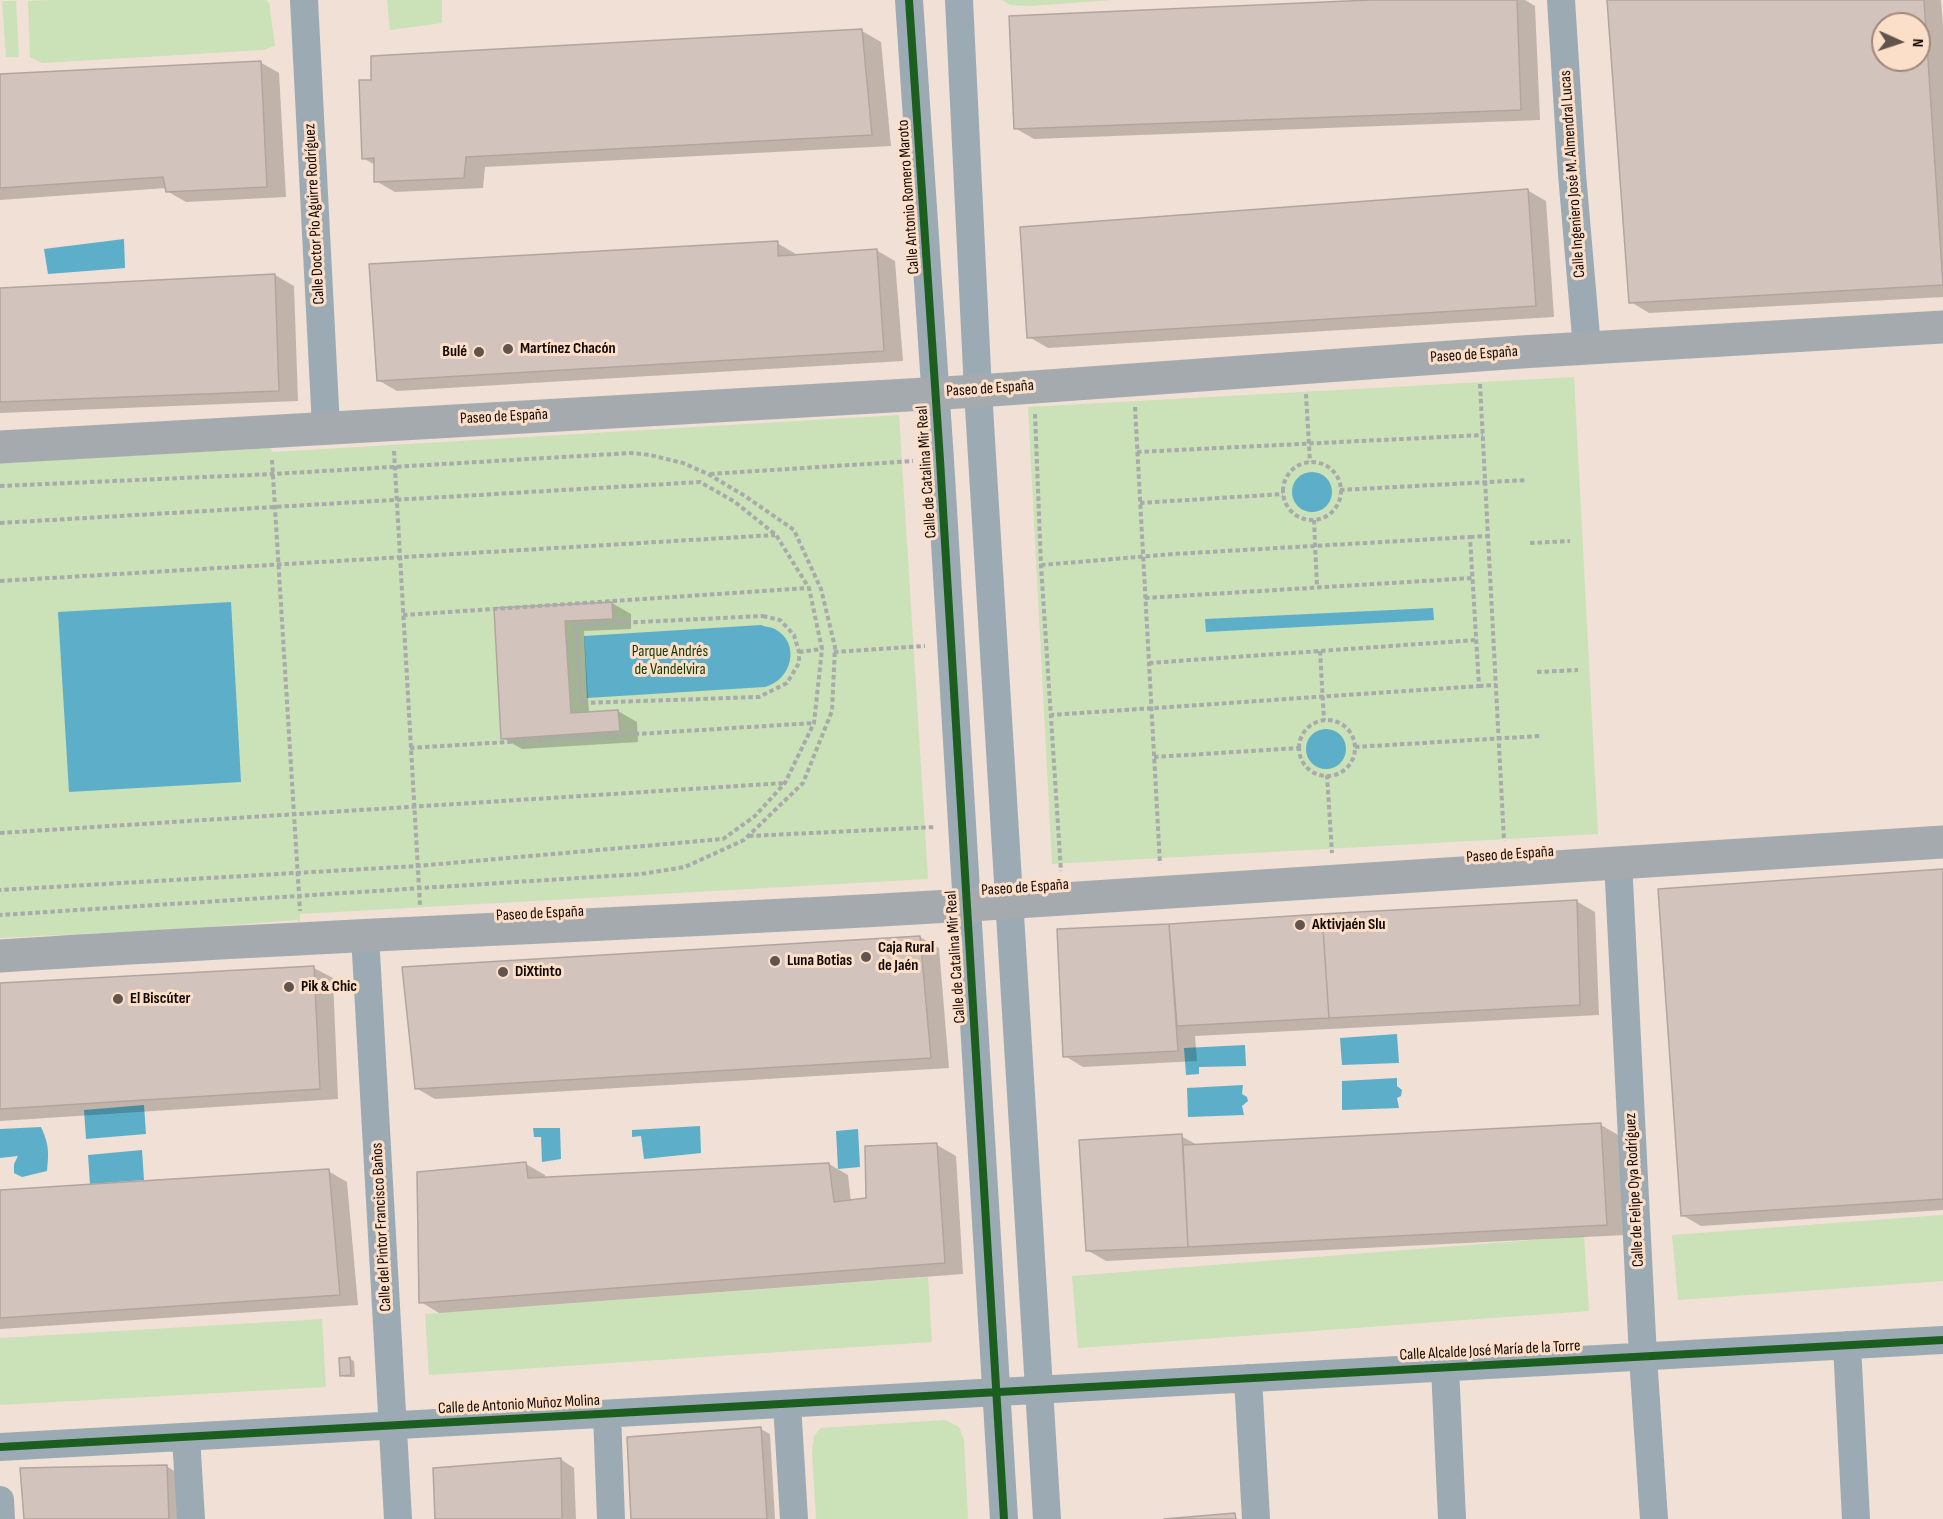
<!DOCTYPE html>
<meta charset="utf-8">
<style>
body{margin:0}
#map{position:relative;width:1943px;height:1519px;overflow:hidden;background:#f0e0d5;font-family:"Sofia Sans Condensed",sans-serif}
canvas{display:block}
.north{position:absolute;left:1871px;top:12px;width:60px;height:60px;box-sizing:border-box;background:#fcdfc9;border:2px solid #9f897a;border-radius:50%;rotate:93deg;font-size:16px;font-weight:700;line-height:24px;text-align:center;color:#130904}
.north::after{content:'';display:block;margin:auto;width:21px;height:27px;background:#60544d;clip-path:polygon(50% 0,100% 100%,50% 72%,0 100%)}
</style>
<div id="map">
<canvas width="1943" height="1519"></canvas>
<div class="north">N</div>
</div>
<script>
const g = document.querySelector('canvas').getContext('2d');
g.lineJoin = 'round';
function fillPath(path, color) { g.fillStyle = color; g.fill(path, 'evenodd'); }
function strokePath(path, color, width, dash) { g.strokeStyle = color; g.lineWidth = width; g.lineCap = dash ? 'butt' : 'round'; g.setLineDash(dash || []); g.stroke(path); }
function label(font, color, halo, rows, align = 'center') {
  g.font = font + ' "Sofia Sans Condensed",sans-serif'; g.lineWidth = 6; g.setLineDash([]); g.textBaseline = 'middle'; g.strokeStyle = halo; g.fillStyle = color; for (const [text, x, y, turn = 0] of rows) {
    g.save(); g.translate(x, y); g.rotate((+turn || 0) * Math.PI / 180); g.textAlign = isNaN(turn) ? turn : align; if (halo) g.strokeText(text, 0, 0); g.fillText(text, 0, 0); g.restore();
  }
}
const green = new Path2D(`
 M 50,0 L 266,0 L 269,3 L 275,46 L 263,50 L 42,63 L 30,57 L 28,1 Z
 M 387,0 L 442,0 L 442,23 L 390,30 Z
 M 1002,0 L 1113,0 L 1030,6 L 1010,5 Z
 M 2,1 L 16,1 L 19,57 L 6,57 Z
 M 1574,377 L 1598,834 L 1052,864 L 1028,407 Z
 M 899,415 L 928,879 L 300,914 L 300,922 L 297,920 L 181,929 L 0,938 L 0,463 L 271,448 L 272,452 Z
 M 1943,1215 L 1943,1281 L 1678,1300 L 1672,1235 Z
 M 1584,1236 L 1589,1311 L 1078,1348 L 1072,1276 Z
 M 928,1277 L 932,1342 L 429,1375 L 425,1314 Z
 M 322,1319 L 326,1387 L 0,1405 L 0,1338 Z
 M 945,1420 L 959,1427 L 964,1440 L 968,1519 L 816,1519 L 812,1453 L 814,1436 L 821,1428 Z`);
const water = new Path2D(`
 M 124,239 L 125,268 L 48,274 L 44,249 Z
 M1292 492a20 20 0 1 1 40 0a20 20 0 1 1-40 0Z
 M 231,602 L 241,782 L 69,792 L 58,612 Z
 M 1433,608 L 1434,620 L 1206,632 L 1205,619 Z
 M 761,625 C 765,627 771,627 775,629 C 801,643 792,680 765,687 L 587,698 L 584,636 Z
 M1306 749a20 20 0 1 1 40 0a20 20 0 1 1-40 0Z
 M 1397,1034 L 1399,1063 L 1342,1065 L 1340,1038 Z
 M 1245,1045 L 1246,1066 L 1199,1067 L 1199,1074 L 1186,1075 L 1184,1048 Z
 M 1397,1078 L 1397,1086 L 1402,1090 L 1401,1096 L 1397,1098 L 1399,1108 L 1342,1110 L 1342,1081 Z
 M 1243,1085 L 1242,1094 L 1247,1097 L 1248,1101 L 1242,1106 L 1244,1115 L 1188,1117 L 1187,1088 Z
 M 144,1105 L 146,1134 L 86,1139 L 84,1110 Z
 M 700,1126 L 701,1153 L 644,1159 L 641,1136 L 632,1137 L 632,1130 Z
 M 41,1127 C 49,1144 49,1152 47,1171 L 22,1177 L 14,1173 L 14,1164 L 18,1156 L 0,1158 L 0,1129 Z
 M 560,1128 L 561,1159 L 542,1162 L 541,1137 L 534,1137 L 533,1128 Z
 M 858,1129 L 860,1167 L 838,1169 L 836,1131 Z
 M 142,1150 L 144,1180 L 90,1184 L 88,1155 Z`);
const shadow = new Path2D(`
 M 1404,0 L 1525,0 L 1535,6 L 1540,120 L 1034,139 L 1015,128 Z
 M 1609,0 L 1941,0 L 1943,26 L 1943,297 L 1649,313 L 1631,302 ZM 1883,24 L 1919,24 L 1919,60 L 1883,60 Z
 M 862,31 L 881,42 L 891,146 L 485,167 L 483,188 L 395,192 L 376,181 L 375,165 L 363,158 Z
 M 260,62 L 279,73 L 286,197 L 186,202 L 167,191 L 166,188 L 0,200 L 0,75 Z
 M 1527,190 L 1546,201 L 1554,317 L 1048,348 L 1029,337 Z
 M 777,243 L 796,254 L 796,256 L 876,250 L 895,261 L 903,361 L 397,391 L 378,380 Z
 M 275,275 L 294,286 L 298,401 L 0,413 L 0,289 Z
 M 612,603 L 631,614 L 631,629 L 584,631 L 589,713 L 618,711 L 637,722 L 638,742 L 522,749 L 503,738 L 495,610 Z
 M 1943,870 L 1943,1210 L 1701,1226 L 1682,1215 Z
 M 1576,901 L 1595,912 L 1599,1015 L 1195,1036 L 1197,1061 L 1083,1067 L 1065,1056 L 1058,930 L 1170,926 Z
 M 920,937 L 939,948 L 949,1068 L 435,1099 L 416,1088 Z
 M 314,968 L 333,978 L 338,1099 L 0,1121 L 0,984 Z
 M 1601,1125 L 1620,1136 L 1625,1235 L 1106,1261 L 1087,1250 L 1181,1136 L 1199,1146 Z
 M 937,1145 L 956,1156 L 963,1274 L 439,1313 L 421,1302 L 526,1164 L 545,1175 L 545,1178 L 829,1164 L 848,1175 L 851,1202 L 868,1199 Z
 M 328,1171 L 347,1182 L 358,1305 L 0,1329 L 0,1191 Z
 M 350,1359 L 354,1361 L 355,1377 L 345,1377 L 341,1375 Z
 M 761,1429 L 770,1434 L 775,1519 L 632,1519 Z
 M 560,1459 L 574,1468 L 576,1519 L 436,1519 Z
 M 166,1466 L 176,1472 L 178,1519 L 25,1519 Z`);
const building = new Path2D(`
 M 1370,0 L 1517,0 L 1521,110 L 1014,129 L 1009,16 Z
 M 1607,0 L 1924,0 L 1943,285 L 1629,303 ZM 1883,24 L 1919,24 L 1919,60 L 1883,60 Z
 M 862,29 L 872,135 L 466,157 L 464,178 L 374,182 L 374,158 L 362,159 L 359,80 L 371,80 L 371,56 Z
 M 261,61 L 267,187 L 166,192 L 163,177 L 0,188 L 0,74 Z
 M 1528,189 L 1536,306 L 1027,338 L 1020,227 Z
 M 778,241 L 778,256 L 877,249 L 884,351 L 377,381 L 369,264 Z
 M 275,274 L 279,391 L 0,402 L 0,288 Z
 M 612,602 L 613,619 L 565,621 L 571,713 L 618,710 L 620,731 L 501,739 L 494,608 Z
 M 1943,869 L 1943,1199 L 1681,1216 L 1658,889 Z
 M 1577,900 L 1580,1005 L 1329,1018 L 1322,914 Z
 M 1322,914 L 1329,1018 L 1177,1026 L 1169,924 Z
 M 1169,924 L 1178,1051 L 1063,1057 L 1057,929 Z
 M 920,936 L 931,1058 L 415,1089 L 402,967 Z
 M 314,966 L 320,1089 L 0,1109 L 0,983 Z
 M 1601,1123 L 1607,1225 L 1188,1247 L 1183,1145 Z
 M 1182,1134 L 1188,1247 L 1086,1251 L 1079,1140 Z
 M 937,1143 L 945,1263 L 419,1303 L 417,1172 L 526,1162 L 528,1178 L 829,1163 L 834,1202 L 866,1198 L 865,1146 Z
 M 329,1169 L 340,1295 L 0,1318 L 0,1190 Z
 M 350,1357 L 351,1375 L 340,1376 L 339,1358 Z
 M 761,1427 L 767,1519 L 631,1519 L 627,1437 Z
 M 561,1458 L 562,1519 L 435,1519 L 433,1468 Z
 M 167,1465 L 169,1519 L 24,1519 L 20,1468 Z
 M 1235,1513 L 1236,1519 L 1164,1519 Z`);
const path = new Path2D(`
 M 1480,384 L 1504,841
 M 1306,394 L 1310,462
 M 1135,407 L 1160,864
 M 1035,414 L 1041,565 L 1061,871
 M 394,451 L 420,905
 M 1137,452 L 1483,435
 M 272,460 L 300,911
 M1283 491a29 29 0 1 1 58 0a29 29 0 1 1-58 0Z
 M 710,474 L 913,461
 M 0,486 L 273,474 L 631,453 L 650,455 L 683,463 L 708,474 L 745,496 L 794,530 L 821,589 L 835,647 L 832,711 L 803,783 L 744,840 L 685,867 L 641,874 L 0,915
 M 1340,490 L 1527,480
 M 1140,503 L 1283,494
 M 1314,520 L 1317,587
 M 0,523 L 700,482 L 735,502 L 776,535 L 809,588 L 822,649 L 814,723 L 785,783 L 755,816 L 723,839 L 417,866 L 0,890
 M 1470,537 L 1488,536
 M 1530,543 L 1570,541
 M 1041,565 L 1173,554 L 1470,537 L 1479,686 L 1051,715
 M 0,581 L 775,535
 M 1145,598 L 1473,578
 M 403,615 L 808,588
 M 763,616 L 780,620 L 794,635 L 799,652 L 799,663 L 787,683 L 759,697 L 581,703 L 576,625 Z
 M 1320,651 L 1324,720
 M 799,652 L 822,649
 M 834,652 L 925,646
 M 1149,663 L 1476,640
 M 1537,672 L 1578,670
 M 1479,686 L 1496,685
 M1299 748a28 28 0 1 1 56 0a28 28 0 1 1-56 0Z
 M 1355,747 L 1540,736
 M 410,748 L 814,723
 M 1154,757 L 1299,748
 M 1327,775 L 1332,853
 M 0,833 L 785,783
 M 749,836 L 936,827`);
const minor = new Path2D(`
 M 304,0 L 326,427
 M 909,0 L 940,460 L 1004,1519
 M 959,0 L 978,391 L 1047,1519
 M 1561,0 L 1572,174 L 1587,348
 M 1618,861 L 1643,1357 L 1654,1519
 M 365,935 L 398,1519
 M 1847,1345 L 1856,1519
 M 1445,1367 L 1452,1519
 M 1248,1378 L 1256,1519
 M 787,1404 L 794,1519
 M 607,1414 L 611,1519
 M 186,1437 L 191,1519
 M 0,1447 L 1943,1340
 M 0,1500 L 1,1519`);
const primary = new Path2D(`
 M 0,447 L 978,391 L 1521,352 L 1943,327
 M 0,956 C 329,934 658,924 986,904 C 1305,884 1624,861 1943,842`);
const cycleway = new Path2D(`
 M 909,0 L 940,460 L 1004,1519
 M 0,1447 L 1943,1340`);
const markers = [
 [508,349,6,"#60544d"],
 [479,352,6,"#60544d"],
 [1300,925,6,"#60544d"],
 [866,957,6,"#60544d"],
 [775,961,6,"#60544d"],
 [503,972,6,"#60544d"],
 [289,987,6,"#60544d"],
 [118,999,6,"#60544d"]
];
const streetNames = [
 ["Calle Ingeniero José M. Almendral Lucas",1573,174,-94],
 ["Calle Antonio Romero Maroto",909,197,-94],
 ["Calle Doctor Pío Aguirre Rodríguez",315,214,-93],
 ["Paseo de España",1474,355,-4],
 ["Paseo de España",990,389,-4],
 ["Paseo de España",504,417,-3],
 ["Calle de Catalina Mir Real",927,472,-94],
 ["Paseo de España",1510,855,-4],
 ["Paseo de España",1025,888,-4],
 ["Paseo de España",540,914,-3],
 ["Calle de Catalina Mir Real",956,957,-94],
 ["Calle de Felipe Oya Rodríguez",1635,1190,-93],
 ["Calle del Pintor Francisco Baños",382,1227,-93],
 ["Calle Alcalde José María de la Torre",1490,1351,-3],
 ["Calle de Antonio Muñoz Molina",519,1405,-3]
];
const poiNames = [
 ["Martínez Chacón",520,349],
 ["Bulé",467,352,"right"],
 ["Aktivjaén Slu",1312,925],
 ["Caja Rural",878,948],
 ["de Jaén",878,966],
 ["Luna Botias",787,961],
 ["DiXtinto",515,972],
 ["Pik & Chic",301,987],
 ["El Biscúter",130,999]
];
const parkNames = [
 ["Parque Andrés",670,652],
 ["de Vandelvira",670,670]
];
fillPath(green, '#cbe1b7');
fillPath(water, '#5dafc9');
fillPath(shadow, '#0003');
fillPath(building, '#d2c4bd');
strokePath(building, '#b2a59f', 1.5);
strokePath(path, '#a8aaab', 4, [4.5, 3]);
strokePath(minor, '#9caab4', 28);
strokePath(primary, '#a4aaae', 33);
strokePath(cycleway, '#1b5e20', 8);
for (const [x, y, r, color] of markers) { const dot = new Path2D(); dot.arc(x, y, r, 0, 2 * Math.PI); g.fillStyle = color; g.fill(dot); strokePath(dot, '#fcdfc9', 2); }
label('16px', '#130904', '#fcdfc9', streetNames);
label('bold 16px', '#130904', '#fcdfc9', poiNames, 'left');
label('16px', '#123805', '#fcdfc9', parkNames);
</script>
